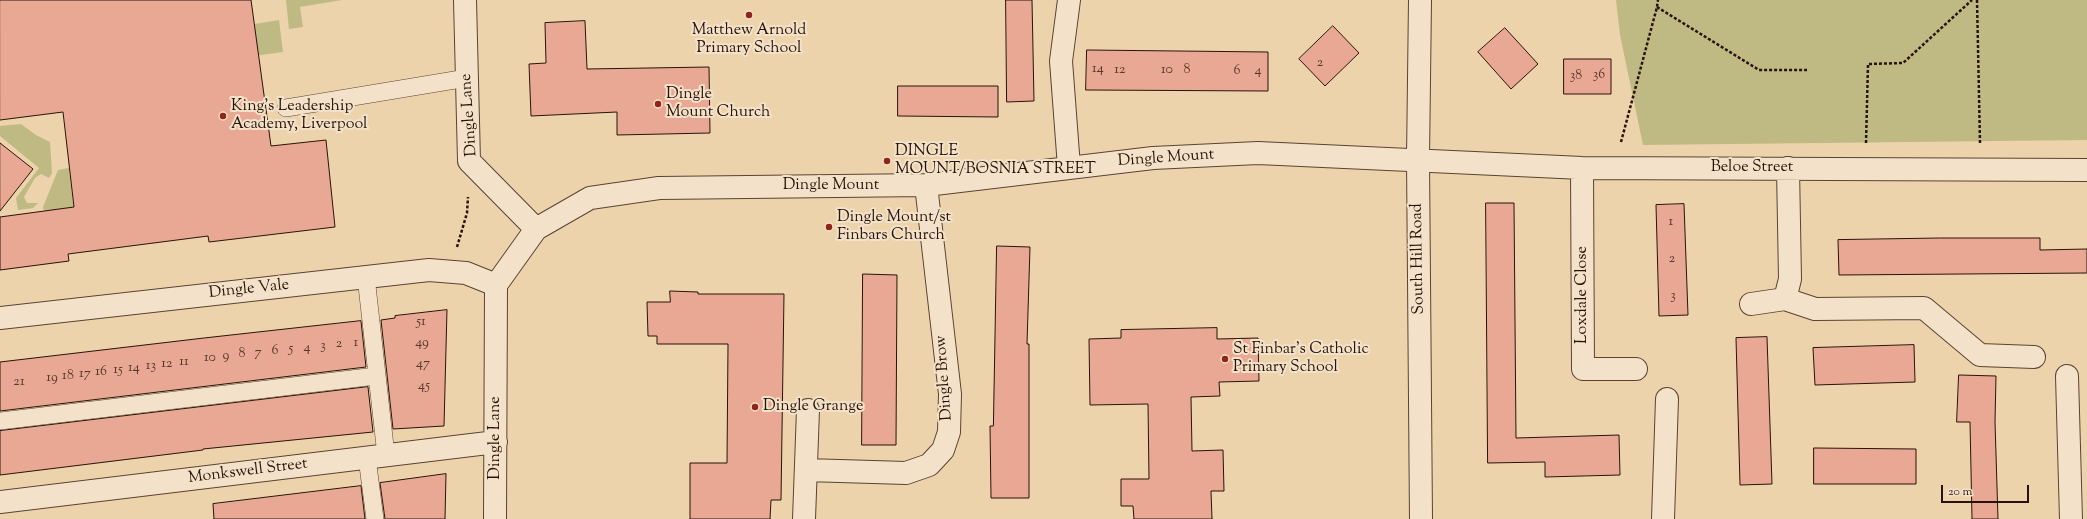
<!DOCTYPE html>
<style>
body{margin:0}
#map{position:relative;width:2087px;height:519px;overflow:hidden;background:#edd3ac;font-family:"Sorts Mill Goudy",serif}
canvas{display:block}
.scale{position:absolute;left:1941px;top:485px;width:88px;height:18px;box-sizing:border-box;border:2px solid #291309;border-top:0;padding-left:5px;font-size:12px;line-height:14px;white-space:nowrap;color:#291309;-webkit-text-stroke:3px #f3e2c9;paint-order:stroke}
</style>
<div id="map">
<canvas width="2087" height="519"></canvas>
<div class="scale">20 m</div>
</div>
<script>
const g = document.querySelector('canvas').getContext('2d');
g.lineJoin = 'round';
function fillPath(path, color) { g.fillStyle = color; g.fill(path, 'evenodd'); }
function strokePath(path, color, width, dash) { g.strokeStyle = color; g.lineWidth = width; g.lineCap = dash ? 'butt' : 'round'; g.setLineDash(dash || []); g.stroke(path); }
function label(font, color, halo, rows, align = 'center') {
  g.font = font + ' "Sorts Mill Goudy",serif'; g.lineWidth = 4; g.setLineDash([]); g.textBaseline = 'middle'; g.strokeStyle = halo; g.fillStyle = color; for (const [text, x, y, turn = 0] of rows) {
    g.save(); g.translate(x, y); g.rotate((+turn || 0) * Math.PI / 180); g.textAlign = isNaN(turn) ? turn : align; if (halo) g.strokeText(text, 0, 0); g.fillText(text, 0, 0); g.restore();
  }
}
const green = new Path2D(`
 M 286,0 L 342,0 L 300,7 L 303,27 L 289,29 Z
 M 1616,0 L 2087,0 L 2087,140 L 1643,145 L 1620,35 Z
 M 279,20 L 283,52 L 218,61 L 213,31 Z
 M 21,124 L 36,135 L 50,142 L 52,173 L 49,178 L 41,174 L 35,178 L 24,197 L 27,203 L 38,203 L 33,208 L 18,210 L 16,198 L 39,168 L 0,136 L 0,126 Z
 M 69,168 L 74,212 L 44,211 L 43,207 L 58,170 Z`);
const building = new Path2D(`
 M 0,0 L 251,0 L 271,146 L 326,140 L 335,227 L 209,242 L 208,236 L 68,254 L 69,261 L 0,270 L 0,217 L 74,207 L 63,112 L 0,120 Z
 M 1006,0 L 1032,0 L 1034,101 L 1007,102 Z
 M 585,21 L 587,69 L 709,67 L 710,133 L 617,135 L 617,112 L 531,116 L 529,64 L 546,63 L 545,23 Z
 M 1333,26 L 1359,53 L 1325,86 L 1299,59 Z
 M 1505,28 L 1538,64 L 1511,89 L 1478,52 Z
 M 1087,50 L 1268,52 L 1268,91 L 1086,90 Z
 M 1564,59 L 1611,59 L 1611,94 L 1564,94 Z
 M 898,86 L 998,86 L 998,117 L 898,116 Z
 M 0,143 L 33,169 L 0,211 Z
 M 1486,203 L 1514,203 L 1516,438 L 1619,435 L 1620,475 L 1545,477 L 1545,462 L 1488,463 Z
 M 1684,204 L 1688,315 L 1659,316 L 1656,205 Z
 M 1940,238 L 2040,238 L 2040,250 L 2087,249 L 2087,273 L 1839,275 L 1838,240 Z
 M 997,246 L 1030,247 L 1027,344 L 1029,344 L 1029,498 L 991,498 L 990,426 L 993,426 Z
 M 863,274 L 897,275 L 896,445 L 862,445 Z
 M 670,291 L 698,292 L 698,294 L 784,294 L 781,500 L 771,500 L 770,519 L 690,519 L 690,463 L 727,463 L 728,344 L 657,344 L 657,336 L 648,336 L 647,302 L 670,302 Z
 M 447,310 L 444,426 L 393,429 L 381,320 L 395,318 L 395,316 Z
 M 361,321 L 366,367 L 0,411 L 0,362 L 204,338 Z
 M 1217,328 L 1217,339 L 1258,338 L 1259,381 L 1219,382 L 1220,396 L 1191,397 L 1192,451 L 1223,450 L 1224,491 L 1211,491 L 1212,519 L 1134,519 L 1133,506 L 1121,506 L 1121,479 L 1149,479 L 1148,404 L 1090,405 L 1089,339 L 1121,338 L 1121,330 Z
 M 1767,337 L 1772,484 L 1740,485 L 1736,338 Z
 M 1914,345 L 1915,382 L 1815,385 L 1813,348 Z
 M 1959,375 L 1996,376 L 1995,422 L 1998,519 L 1972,519 L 1970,422 L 1957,422 Z
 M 368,387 L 373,432 L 203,449 L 203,450 L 0,475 L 0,431 Z
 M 1814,448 L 1916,449 L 1916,484 L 1814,484 Z
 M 446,474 L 445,519 L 385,519 L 380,483 Z
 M 361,486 L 365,519 L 214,519 L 213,504 Z`);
const path = new Path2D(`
 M 1977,0 L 1980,143
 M 1657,7 L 1759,70 L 1807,70
 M 1621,142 L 1657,7 L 1658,0
 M 1866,143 L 1868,64 L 1903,63 L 1972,0
 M 457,247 L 467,213 L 468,197`);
const service = new Path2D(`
 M 286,108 L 467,78
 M 366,277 L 386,455
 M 0,421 L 376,376
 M 367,458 L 375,519`);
const minor = new Path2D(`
 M 465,0 L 469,161 L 536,229
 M 1069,0 L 1061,61 L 1069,167
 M 1420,0 L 1418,159 L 1421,519
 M 1582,168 L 1583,369 L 1636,369
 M 496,285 L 536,229 L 590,198 L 659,188 L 926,185 L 1153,158 L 1258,153 L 1582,168 L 2087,170
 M 1785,299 L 1815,309 L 1924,308 L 1980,355 L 2034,357
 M 1751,304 L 1785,299 L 1790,279 L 1788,168
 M 0,318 L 429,270 L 466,273 L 496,285
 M 2067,376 L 2071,519
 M 806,470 L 906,473 L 929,465 L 943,450 L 949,432 L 950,394 L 926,185
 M 0,502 L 496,442
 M 495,519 L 496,285
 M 804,519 L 808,410
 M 1663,519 L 1667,399`);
const markers = [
 [749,15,4,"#8f2418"],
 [658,104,4,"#8f2418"],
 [223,116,4,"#8f2418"],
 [887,161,4,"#8f2418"],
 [829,227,4,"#8f2418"],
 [1225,359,4,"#8f2418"],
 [755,407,4,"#8f2418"]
];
const numberNames = [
 ["2",1320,64],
 ["14",1098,70],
 ["12",1120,71],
 ["10",1167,71],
 ["8",1187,71],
 ["6",1237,72],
 ["4",1258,72],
 ["36",1599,76],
 ["38",1576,77],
 ["1",1671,223],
 ["2",1672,260],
 ["3",1673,297],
 ["51",421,323],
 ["1",356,344],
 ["49",422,344],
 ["2",339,345],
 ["3",323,347],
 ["4",307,349],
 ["5",291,350],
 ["6",275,352],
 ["7",258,354],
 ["8",242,355],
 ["9",226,357],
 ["10",210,359],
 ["11",184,363],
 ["12",167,365],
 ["47",423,365],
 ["13",151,367],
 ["14",134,369],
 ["15",118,371],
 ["16",101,373],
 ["17",85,375],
 ["18",68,377],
 ["19",52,379],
 ["21",19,383],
 ["45",424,387]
];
const poiNames = [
 ["Matthew Arnold",749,31,"center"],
 ["Primary School",749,49,"center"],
 ["Dingle",666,95],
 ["Mount Church",666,113],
 ["King's Leadership",231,107],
 ["Academy, Liverpool",231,125],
 ["DINGLE",895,152],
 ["MOUNT/BOSNIA STREET",895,170],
 ["Dingle Mount/st",837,218],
 ["Finbars Church",837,236],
 ["St Finbar's Catholic",1233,350],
 ["Primary School",1233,368],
 ["Dingle Grange",763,407]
];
const streetNames = [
 ["Dingle Lane",470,115,-94],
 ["Dingle Mount",1166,159,-4],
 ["Beloe Street",1752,168],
 ["Dingle Mount",831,186],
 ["South Hill Road",1419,259,-91],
 ["Dingle Vale",249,290,-6],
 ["Loxdale Close",1583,295,-90],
 ["Dingle Brow",945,378,-94],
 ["Dingle Lane",496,438,-90],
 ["Monkswell Street",248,472,-7]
];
fillPath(green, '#bfba84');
fillPath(building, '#e8a893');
strokePath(building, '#291309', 1);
strokePath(service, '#5a4332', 18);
strokePath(minor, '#5a4332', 24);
strokePath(path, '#291309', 2.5, [3, 2]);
strokePath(service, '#f3e2c9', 17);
strokePath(minor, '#f3e2c9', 22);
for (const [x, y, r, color] of markers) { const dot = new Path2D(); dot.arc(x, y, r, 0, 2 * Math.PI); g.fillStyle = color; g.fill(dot); strokePath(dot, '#f3e2c9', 1.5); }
label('14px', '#59382c', null, numberNames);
label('16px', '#291309', '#f3e2c9', poiNames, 'left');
label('16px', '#291309', '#f3e2c9', streetNames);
</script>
